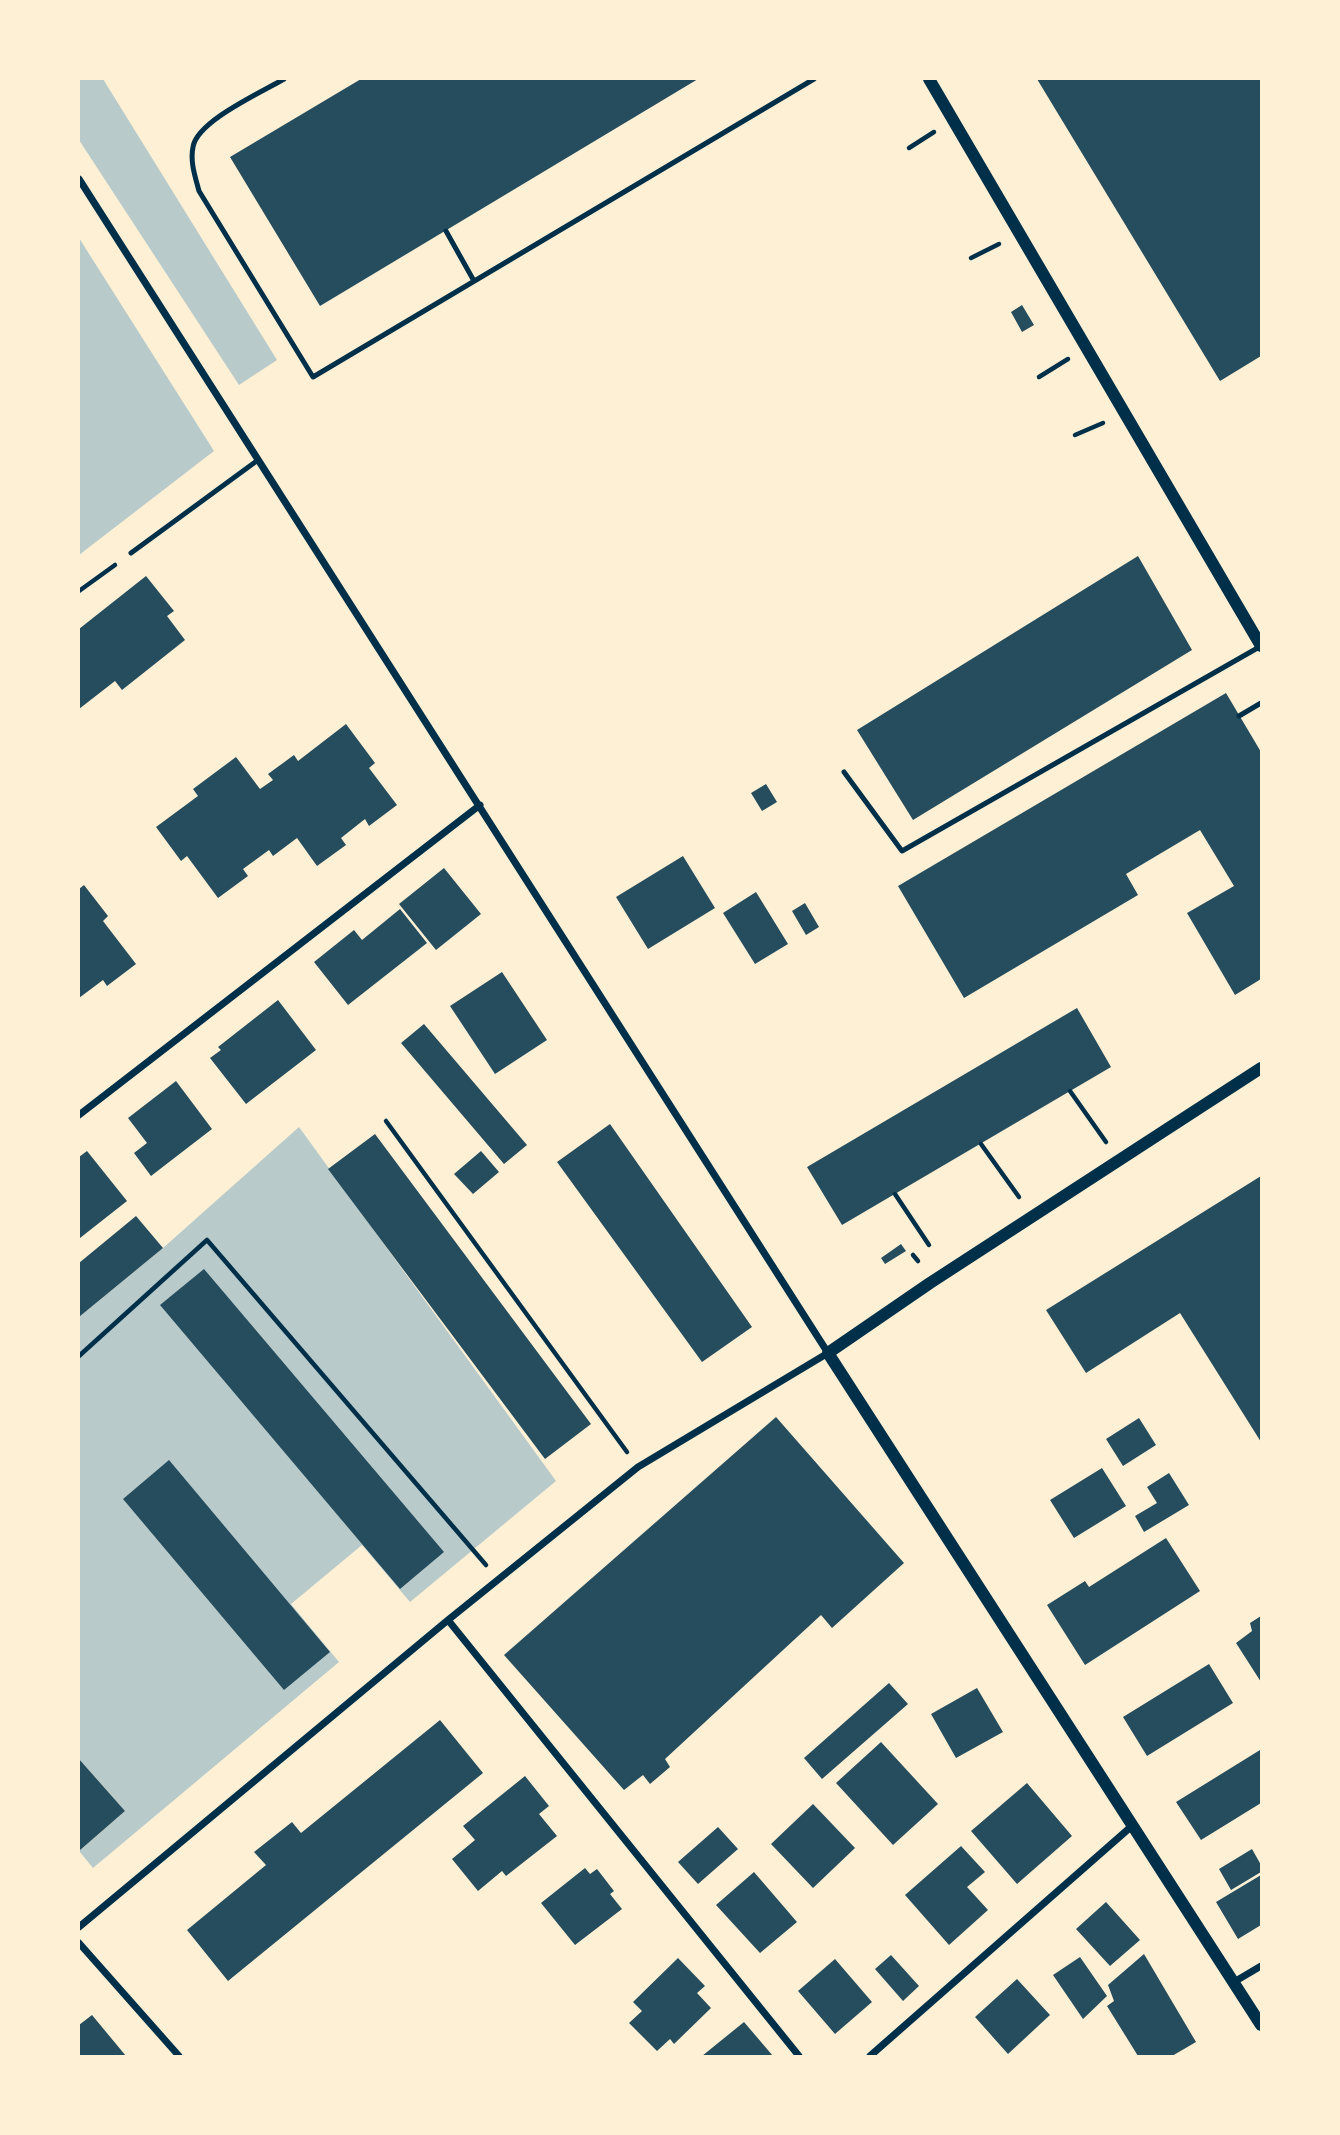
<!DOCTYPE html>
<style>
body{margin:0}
#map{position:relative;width:1340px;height:2135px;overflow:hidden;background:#fdf0d5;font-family:"Alegreya Sans",sans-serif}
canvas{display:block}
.frame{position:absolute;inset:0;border:80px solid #fdf0d5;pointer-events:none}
</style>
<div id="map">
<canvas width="1340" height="2135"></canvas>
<div class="frame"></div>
</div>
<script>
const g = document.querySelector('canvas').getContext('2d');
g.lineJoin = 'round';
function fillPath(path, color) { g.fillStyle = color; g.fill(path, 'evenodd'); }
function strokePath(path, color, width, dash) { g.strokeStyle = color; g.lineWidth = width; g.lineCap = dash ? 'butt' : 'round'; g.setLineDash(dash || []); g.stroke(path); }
const green = new Path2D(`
 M 79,79 L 103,79 L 277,360 L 239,385 L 79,140 Z
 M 79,238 L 214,451 L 79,555 Z
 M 299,1127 L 556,1481 L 410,1602 L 362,1545 L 291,1604 L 339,1662 L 93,1868 L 79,1851 L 125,1811 L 79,1759 L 79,1317 L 163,1248 Z`);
const building = new Path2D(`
 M 361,79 L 698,79 L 320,306 L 230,157 Z
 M 1037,79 L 1261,79 L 1261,356 L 1220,381 Z
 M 1022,305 L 1034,325 L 1022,332 L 1011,312 Z
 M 1138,556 L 1192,650 L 913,820 L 857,730 Z
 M 146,576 L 174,611 L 167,616 L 185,640 L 122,690 L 115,681 L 79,709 L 79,629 Z
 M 1226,693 L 1261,752 L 1261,979 L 1235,995 L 1187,913 L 1234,886 L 1200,830 L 1126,874 L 1138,895 L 964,998 L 898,886 Z
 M 346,724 L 375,763 L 369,768 L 397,805 L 369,826 L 365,819 L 341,838 L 346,845 L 317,866 L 297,838 L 273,856 L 269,850 L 243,869 L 248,876 L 218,898 L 187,856 L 181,861 L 156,827 L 198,796 L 193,789 L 236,757 L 260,789 L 273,780 L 268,774 L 294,755 L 298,761 Z
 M 766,784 L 777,802 L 762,811 L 751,793 Z
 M 683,856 L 715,908 L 648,949 L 616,897 Z
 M 444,868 L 481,914 L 436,950 L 399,904 Z
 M 84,885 L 108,916 L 103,921 L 136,964 L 107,986 L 103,980 L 79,998 L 79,889 Z
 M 756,892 L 788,944 L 755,964 L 723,913 Z
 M 805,903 L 819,927 L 806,935 L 792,911 Z
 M 400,909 L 427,943 L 348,1005 L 314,962 L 354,930 L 362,940 Z
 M 502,972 L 547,1040 L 495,1074 L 450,1006 Z
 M 278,1000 L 316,1050 L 246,1104 L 210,1058 L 221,1050 L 218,1047 Z
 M 1077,1008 L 1111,1067 L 842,1225 L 807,1167 Z
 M 424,1024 L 527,1145 L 504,1164 L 401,1043 Z
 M 176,1081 L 212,1129 L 151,1176 L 134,1153 L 147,1143 L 128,1118 Z
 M 610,1124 L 752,1327 L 702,1362 L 557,1162 Z
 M 375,1134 L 591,1424 L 545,1459 L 328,1169 Z
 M 87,1151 L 127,1201 L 80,1238 L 79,1157 Z
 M 481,1151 L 499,1172 L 473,1194 L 454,1174 Z
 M 1261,1176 L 1261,1442 L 1180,1313 L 1086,1373 L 1046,1310 Z
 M 136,1216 L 163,1248 L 79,1317 L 79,1263 Z
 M 901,1244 L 906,1251 L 885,1264 L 881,1258 Z
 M 204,1269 L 444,1552 L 400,1589 L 160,1305 Z
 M 776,1417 L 904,1563 L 832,1628 L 821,1615 L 665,1759 L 670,1767 L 650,1784 L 643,1775 L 624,1790 L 504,1655 Z
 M 1139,1418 L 1156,1445 L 1123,1466 L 1106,1439 Z
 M 169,1460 L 330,1652 L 284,1690 L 123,1499 Z
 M 1102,1468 L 1126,1506 L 1074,1538 L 1050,1500 Z
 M 1169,1473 L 1189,1505 L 1144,1532 L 1135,1516 L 1157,1503 L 1147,1487 Z
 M 1166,1538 L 1200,1591 L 1085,1665 L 1047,1605 L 1085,1581 L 1089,1587 Z
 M 1261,1616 L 1261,1682 L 1236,1643 L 1252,1631 L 1250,1623 Z
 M 1209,1664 L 1233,1703 L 1147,1756 L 1123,1717 Z
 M 889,1683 L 908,1704 L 822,1779 L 804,1758 Z
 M 977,1688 L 1003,1732 L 956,1758 L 931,1714 Z
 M 440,1720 L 483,1773 L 228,1981 L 187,1930 L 266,1865 L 254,1852 L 292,1822 L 301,1833 Z
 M 881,1742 L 938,1804 L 893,1845 L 836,1783 Z
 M 1260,1750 L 1261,1803 L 1201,1840 L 1176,1802 Z
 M 79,1759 L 125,1811 L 79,1851 Z
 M 525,1776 L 549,1806 L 539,1814 L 557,1836 L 506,1876 L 502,1871 L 478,1891 L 452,1859 L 475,1840 L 463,1826 Z
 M 1027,1783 L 1072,1836 L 1017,1884 L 971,1831 Z
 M 813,1804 L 855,1848 L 813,1888 L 771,1844 Z
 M 718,1827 L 738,1849 L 698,1884 L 678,1862 Z
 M 961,1846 L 985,1872 L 967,1887 L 988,1910 L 949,1945 L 905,1895 Z
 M 1252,1849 L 1261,1865 L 1261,1872 L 1231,1890 L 1219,1869 Z
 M 585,1868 L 590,1874 L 597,1869 L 614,1891 L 610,1894 L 622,1909 L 575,1945 L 541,1903 Z
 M 754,1872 L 797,1922 L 760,1953 L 716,1905 Z
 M 1261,1875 L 1261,1925 L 1238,1939 L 1216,1902 Z
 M 1106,1902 L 1140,1940 L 1110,1966 L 1076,1929 Z
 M 1144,1954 L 1196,2042 L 1172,2056 L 1138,2056 L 1107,2006 L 1114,2001 L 1108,1985 Z
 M 891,1955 L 919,1986 L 903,2001 L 875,1969 Z
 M 1080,1957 L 1107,1996 L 1083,2019 L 1053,1975 Z
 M 678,1958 L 705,1986 L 697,1993 L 711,2008 L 674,2044 L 670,2039 L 657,2051 L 629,2023 L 642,2011 L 633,2002 Z
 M 835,1959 L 872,2002 L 835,2034 L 798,1991 Z
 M 1017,1979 L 1050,2015 L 1008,2054 L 975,2017 Z
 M 92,2015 L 126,2056 L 79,2056 L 79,2025 Z
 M 744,2022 L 773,2056 L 702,2056 Z`);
const path = new Path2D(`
 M 909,148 L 934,132
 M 971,258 L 999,244
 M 1039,377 L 1068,359
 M 1075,435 L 1103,423
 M 79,591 L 115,565
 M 1070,1091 L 1106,1142
 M 386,1121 L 627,1452
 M 981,1144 L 1019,1197
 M 895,1194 L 929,1245
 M 913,1255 L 918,1261
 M 79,1356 L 207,1240 L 486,1565`);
const service = new Path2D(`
 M 284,79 C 262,92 197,121 193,147 C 190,162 195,176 199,191 L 313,377 L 814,79
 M 446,231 L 474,281
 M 131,553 L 258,460
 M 1239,716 L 1261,703
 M 844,772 L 902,851 L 1261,646`);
const minor = new Path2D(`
 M 79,179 L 828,1353 L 638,1467 L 448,1620 L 79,1927
 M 79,1115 L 480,805
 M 448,1620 L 799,2056
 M 79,1943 L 179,2056
 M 1234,1982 L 1261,1966
 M 870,2056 L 1133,1825`);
const tertiary = new Path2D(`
 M 929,79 L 1261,646
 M 1261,1068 L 930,1283 L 828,1353 L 1261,2025`);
fillPath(green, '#b9caca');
fillPath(building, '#264d5e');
strokePath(path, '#003049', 4.5);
strokePath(service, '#003049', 5);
strokePath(minor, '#003049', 7);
strokePath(tertiary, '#003049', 12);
</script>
